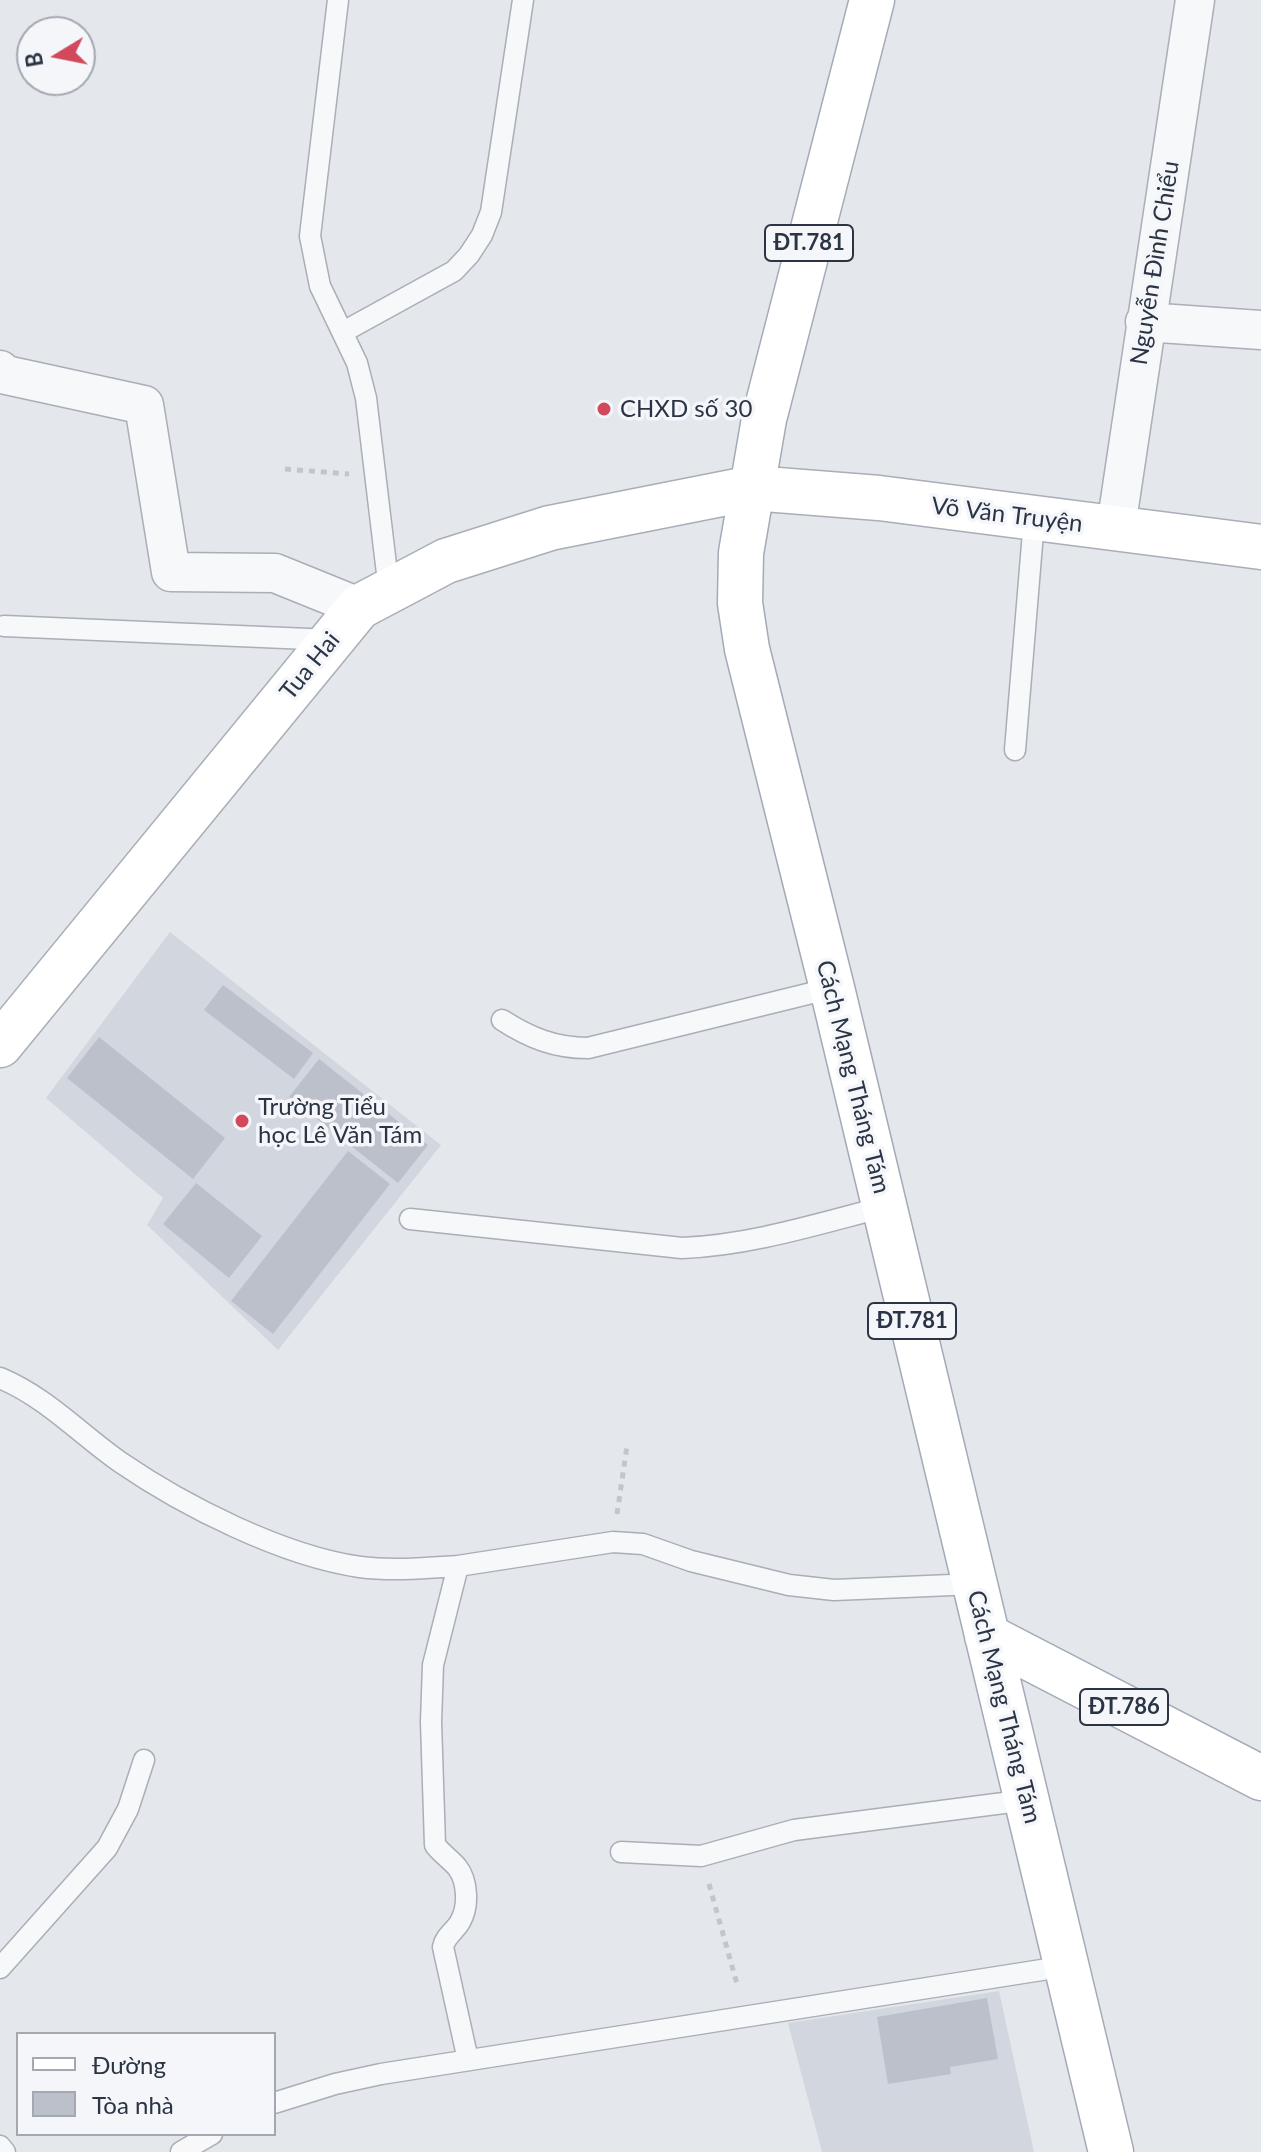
<!DOCTYPE html>
<meta charset="utf-8">
<style>
body{margin:0}
#map{position:relative;width:1261px;height:2152px;overflow:hidden;background:#e4e7ec;font-family:Lato,sans-serif}
canvas{display:block}
.legend{position:absolute;left:16px;top:2032px;width:260px;height:104px;box-sizing:border-box;background:#f4f6f9;border:2px solid #a4a8b1;margin:0;padding:10px 14px;list-style:none;font-size:24px;color:#2b3445}
.legend li{display:flex;align-items:center;gap:16px;height:40px}
.legend b{width:40px;border:2px solid #a4a8b1}
.north{position:absolute;left:16px;top:16px;width:80px;height:80px;box-sizing:border-box;background:#f4f6f9;border:2px solid #a4a8b1;border-radius:50%;rotate:260deg;font-size:22px;font-weight:700;line-height:32px;text-align:center;color:#2b3445}
.north::after{content:'';display:block;margin:auto;width:28px;height:36px;background:#d1495b;clip-path:polygon(50% 0,100% 100%,50% 72%,0 100%)}
</style>
<div id="map">
<canvas width="1261" height="2152"></canvas>
<ul class="legend">
<li><b style="height:10px;background:#fff"></b>Đường</li>
<li><b style="height:22px;background:#bbc0ca"></b>Tòa nhà</li>
</ul>
<div class="north">B</div>
</div>
<script>
const g = document.querySelector('canvas').getContext('2d');
g.lineJoin = 'round';
function fillPath(path, color) { g.fillStyle = color; g.fill(path, 'evenodd'); }
function strokePath(path, color, width, dash) { g.strokeStyle = color; g.lineWidth = width; g.lineCap = dash ? 'butt' : 'round'; g.setLineDash(dash || []); g.stroke(path); }
function label(font, color, halo, rows, align = 'center') {
  g.font = font + ' Lato,sans-serif'; g.lineWidth = 7; g.setLineDash([]); g.textBaseline = 'middle'; g.strokeStyle = halo; g.fillStyle = color; for (const [text, x, y, turn = 0] of rows) {
    g.save(); g.translate(x, y); g.rotate((+turn || 0) * Math.PI / 180); g.textAlign = isNaN(turn) ? turn : align; if (halo) g.strokeText(text, 0, 0); g.fillText(text, 0, 0); g.restore();
  }
}
const built = new Path2D(`
 M 170,932 L 441,1145 L 278,1350 L 147,1225 L 163,1198 L 46,1098 Z
 M 999,1991 L 1034,2152 L 822,2152 L 788,2023 Z`);
const building = new Path2D(`
 M 223,985 L 313,1053 L 294,1079 L 204,1010 Z
 M 99,1037 L 225,1138 L 193,1179 L 67,1078 Z
 M 319,1059 L 428,1145 L 398,1183 L 289,1097 Z
 M 348,1151 L 390,1184 L 273,1334 L 231,1301 Z
 M 196,1183 L 262,1236 L 229,1278 L 163,1224 Z
 M 987,1998 L 998,2059 L 950,2067 L 951,2074 L 888,2084 L 877,2017 Z`);
const path = new Path2D(`
 M 285,469 L 349,474
 M 617,1514 L 627,1446
 M 709,1884 L 737,1984`);
const lane = new Path2D(`
 M 338,0 L 310,236 L 320,286 L 357,363 L 366,398 L 389,590
 M 343,332 L 454,271 L 469,255 L 482,235 L 491,212 L 523,0
 M 4,626 L 332,640
 M 1015,750 L 1034,520
 M 502,1020 C 530,1038 555,1048 588,1048 L 832,988
 M 410,1219 L 682,1248 C 752,1245 817,1224 884,1207
 M 0,1378 C 46,1397 80,1434 120,1462 C 184,1506 283,1556 360,1567 C 392,1571 426,1568 458,1566
 M 621,1852 L 701,1856 L 794,1830 L 1027,1800
 M 0,1968 L 107,1848 L 128,1809 L 144,1760
 M 468,2060 L 443,1947 C 445,1936 455,1931 460,1922 C 469,1907 468,1881 457,1867 C 450,1859 441,1853 435,1845 L 431,1722 L 433,1665 L 458,1566 L 613,1542 L 643,1544 L 691,1561 L 789,1585 L 834,1590 L 975,1584
 M 274,2103 L 335,2084 L 381,2074 L 1067,1966
 M 0,2146 L 5,2152
 M 181,2152 L 212,2134`);
const street = new Path2D(`
 M 1145,322 L 1261,330
 M 0,370 L 6,375 L 144,405 L 171,572 L 275,573 L 359,607
 M 1116,527 L 1195,0`);
const secondary = new Path2D(`
 M 0,1045 L 359,607 L 446,561 L 550,528 L 752,488 L 879,498 L 1261,547`);
const primary = new Path2D(`
 M 872,0 L 764,419 L 741,553 L 740,603 L 747,649 L 832,988 L 1111,2152
 M 987,1636 L 1261,1778`);
const markers = [
 [604,409,8,"#d1495b"],
 [242,1121,8,"#d1495b"]
];
const shields = [
 [809,243,88],
 [912,1321,88],
 [1124,1707,88]
];
const shieldNames = [
 ["ĐT.781",809,243],
 ["ĐT.781",912,1321],
 ["ĐT.786",1124,1707]
];
const streetNames = [
 ["Nguyễn Đình Chiểu",1155,263,-81],
 ["Võ Văn Truyện",1007,515,7],
 ["Tua Hai",310,666,-51],
 ["Cách Mạng Tháng Tám",853,1077,76],
 ["Cách Mạng Tháng Tám",1004,1707,76]
];
const poiNames = [
 ["CHXD số 30",620,409],
 ["Trường Tiểu",258,1107],
 ["học Lê Văn Tám",258,1135]
];
fillPath(built, '#d2d6de');
fillPath(building, '#bbc0ca');
strokePath(lane, '#a9aeb7', 23);
strokePath(street, '#a9aeb7', 41);
strokePath(secondary, '#a9aeb7', 47);
strokePath(primary, '#a3abb8', 47);
strokePath(path, '#c2c5cb', 5, [6, 6]);
strokePath(lane, '#f7f8fa', 20);
strokePath(street, '#f7f8fa', 38);
strokePath(secondary, '#fff', 44);
strokePath(primary, '#fff', 44);
for (const [x, y, r, color] of markers) { const dot = new Path2D(); dot.arc(x, y, r, 0, 2 * Math.PI); g.fillStyle = color; g.fill(dot); strokePath(dot, '#f4f6f9', 3); }
for (const [x, y, w] of shields) { const box = new Path2D(); box.roundRect(x - w / 2, y - 18, w, 36, 6); g.fillStyle = '#f4f6f9'; g.fill(box); strokePath(box, '#2b3445', 2); }
label('bold 22px', '#2b3445', null, shieldNames);
label('24px', '#2b3445', '#f4f6f9', streetNames);
label('24px', '#2b3445', '#f4f6f9', poiNames, 'left');
</script>
